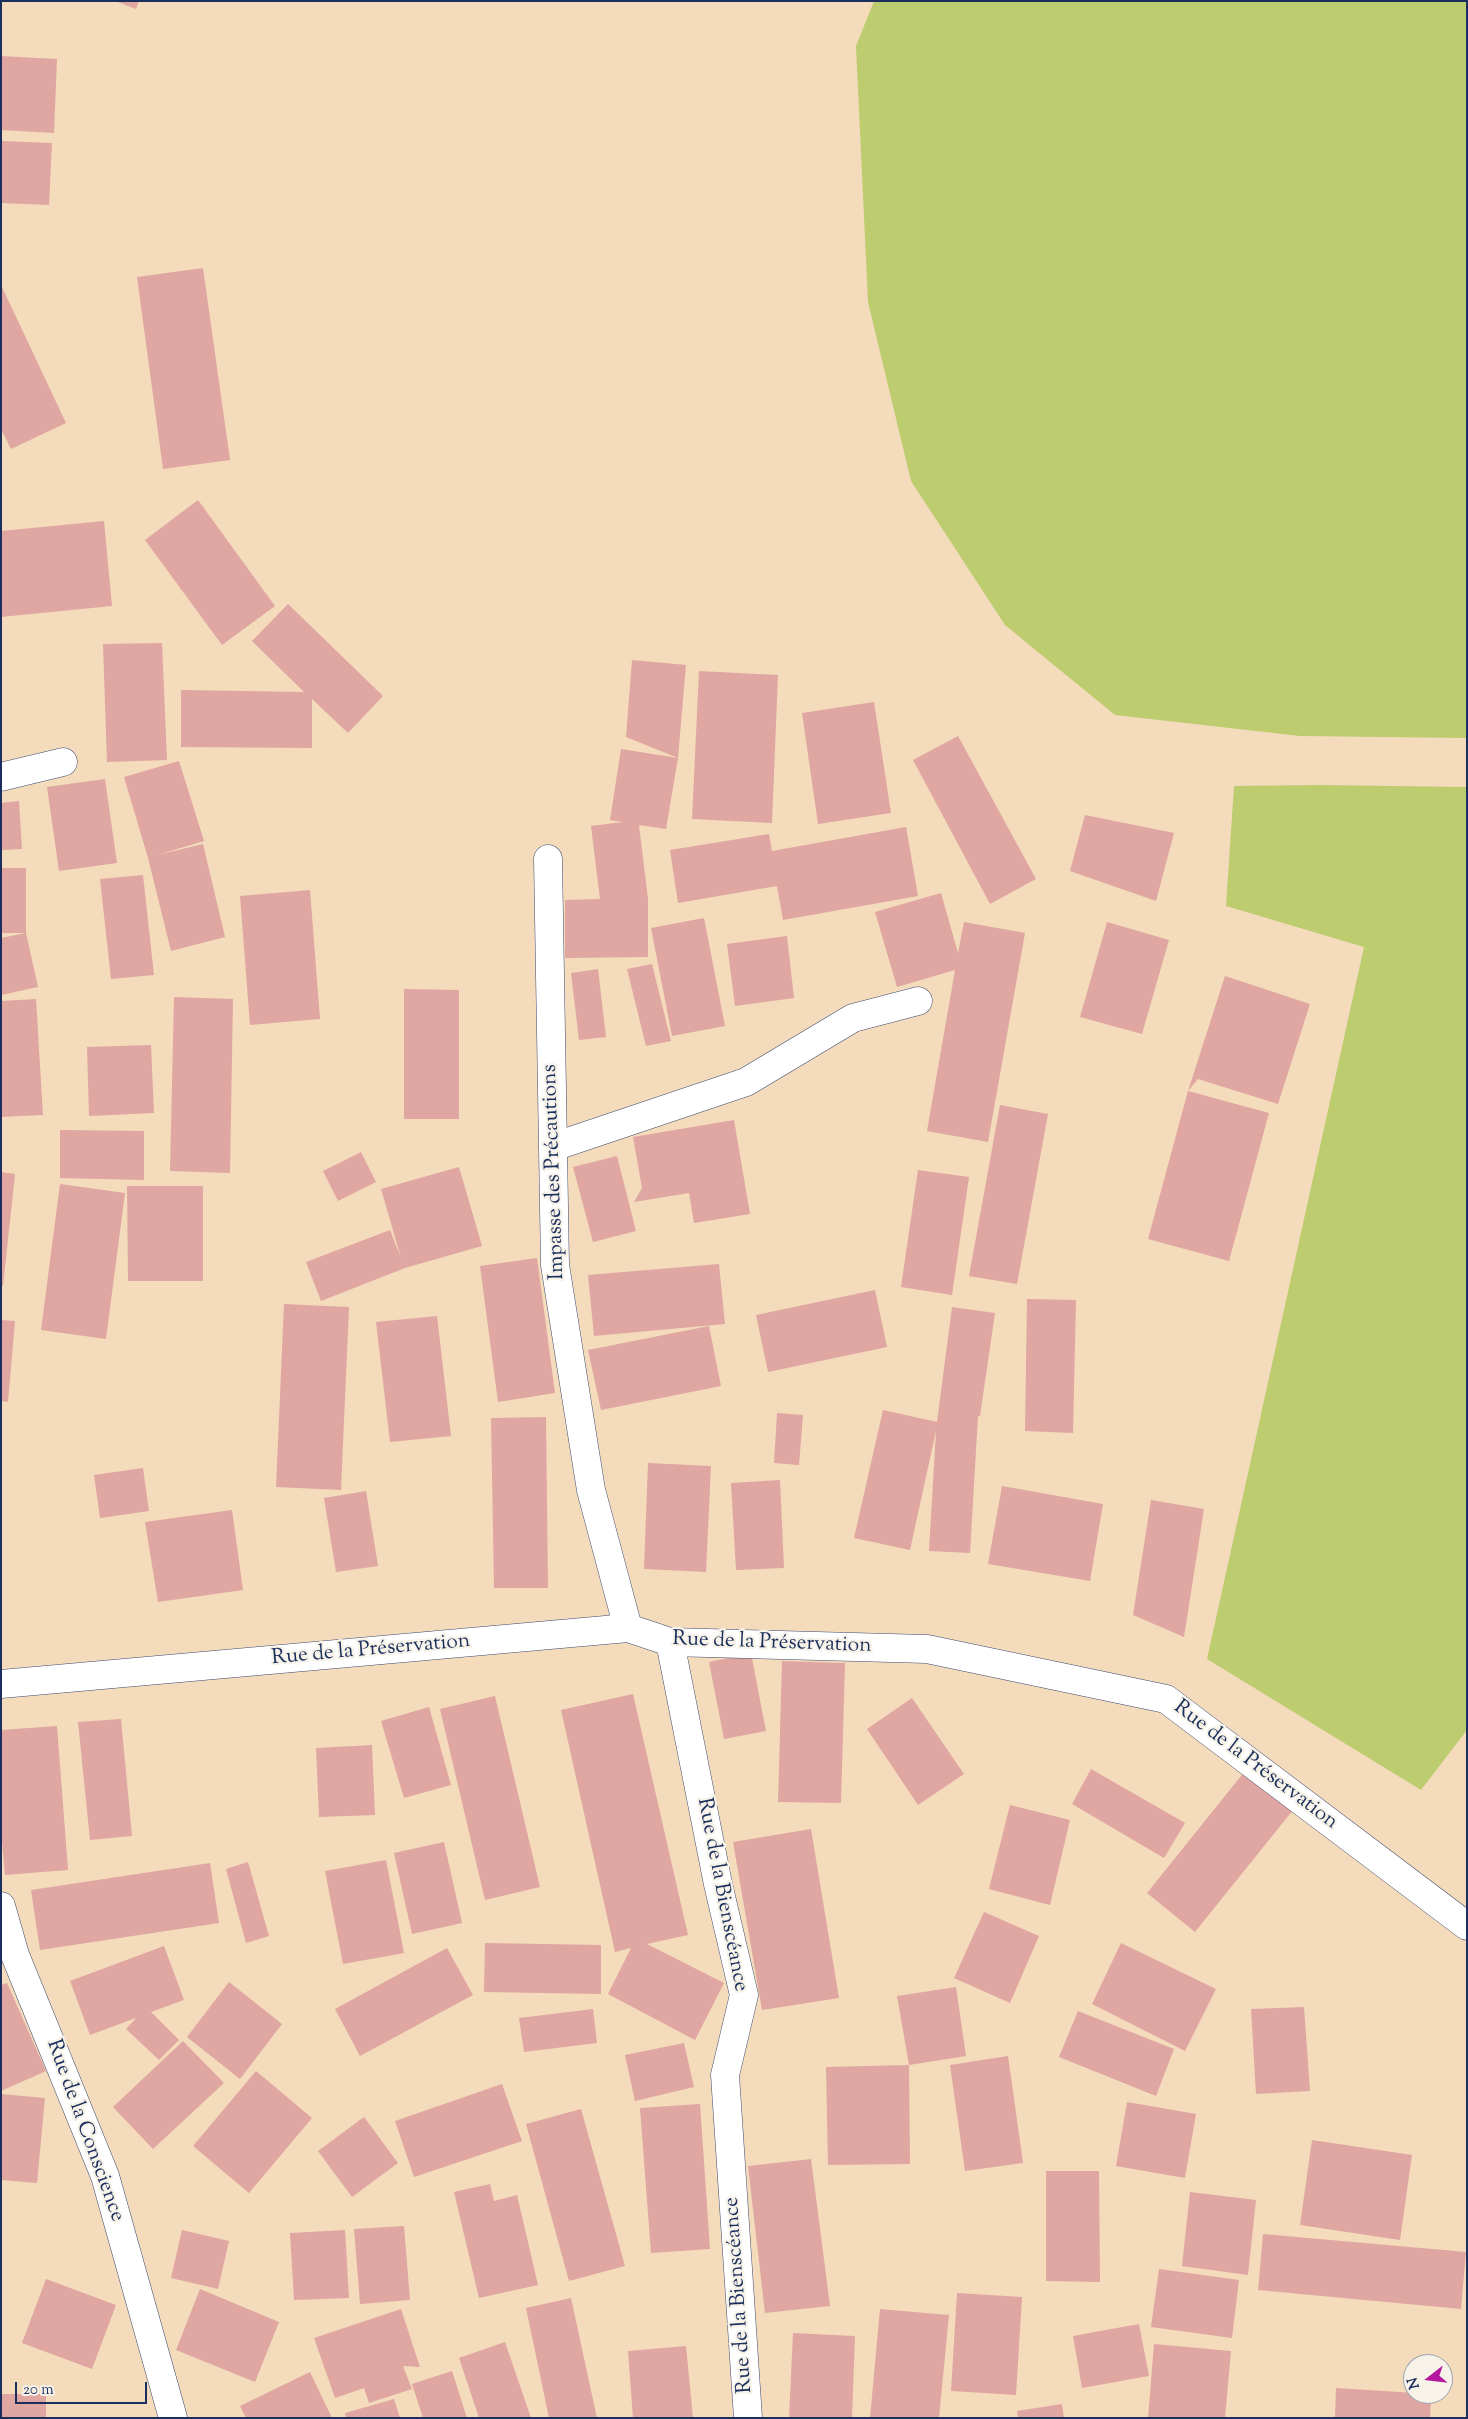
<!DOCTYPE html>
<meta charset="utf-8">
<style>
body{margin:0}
#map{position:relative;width:1468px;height:2419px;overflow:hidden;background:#f3dbbc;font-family:"Sorts Mill Goudy",serif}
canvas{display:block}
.frame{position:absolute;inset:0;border:2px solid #1b2f5e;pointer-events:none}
.north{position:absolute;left:1403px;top:2354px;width:50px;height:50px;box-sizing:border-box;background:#f7f3e8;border:1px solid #9fa5b1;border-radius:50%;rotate:254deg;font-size:14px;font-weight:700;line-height:20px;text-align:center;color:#1b2f5e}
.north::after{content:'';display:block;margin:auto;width:18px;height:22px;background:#b5179e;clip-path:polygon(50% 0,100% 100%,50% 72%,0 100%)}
.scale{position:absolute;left:15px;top:2382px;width:132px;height:22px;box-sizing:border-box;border:2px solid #1b2f5e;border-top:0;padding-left:6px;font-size:15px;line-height:18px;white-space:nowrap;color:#1b2f5e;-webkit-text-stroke:4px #f7f3e8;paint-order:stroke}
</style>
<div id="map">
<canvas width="1468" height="2419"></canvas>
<div class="frame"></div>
<div class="north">N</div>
<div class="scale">20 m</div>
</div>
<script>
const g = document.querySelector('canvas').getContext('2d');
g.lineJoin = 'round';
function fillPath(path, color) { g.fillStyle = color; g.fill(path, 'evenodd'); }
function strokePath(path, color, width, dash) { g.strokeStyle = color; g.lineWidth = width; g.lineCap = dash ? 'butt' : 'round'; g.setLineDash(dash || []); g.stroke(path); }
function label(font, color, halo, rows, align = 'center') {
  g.font = font + ' "Sorts Mill Goudy",serif'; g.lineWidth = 4.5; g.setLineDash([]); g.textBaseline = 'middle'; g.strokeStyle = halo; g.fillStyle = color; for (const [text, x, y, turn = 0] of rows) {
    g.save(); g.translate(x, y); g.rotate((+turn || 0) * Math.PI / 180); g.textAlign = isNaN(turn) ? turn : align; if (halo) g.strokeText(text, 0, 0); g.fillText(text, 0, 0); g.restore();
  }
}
const green = new Path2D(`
 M 874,1 L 1467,1 L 1467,738 L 1300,736 L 1115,715 L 1005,625 L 911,481 L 868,302 L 856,46 Z
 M 1320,785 L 1467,787 L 1467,1730 L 1421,1790 L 1207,1659 L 1364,947 L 1226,906 L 1234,786 Z`);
const building = new Path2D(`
 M 115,1 L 139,1 L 136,9 Z
 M 1,56 L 57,59 L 54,133 L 1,130 Z
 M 1,141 L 52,143 L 49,205 L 1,203 Z
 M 203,268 L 230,460 L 163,469 L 137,277 Z
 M 1,285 L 66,423 L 11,449 L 1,429 Z
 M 198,500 L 275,606 L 222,645 L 145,540 Z
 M 104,521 L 112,606 L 1,617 L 1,531 Z
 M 288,604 L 383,696 L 348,733 L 312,699 L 312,748 L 181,747 L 181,690 L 304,692 L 252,641 Z
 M 162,643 L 167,760 L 107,762 L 103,644 Z
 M 632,660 L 686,665 L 678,758 L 626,737 Z
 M 699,671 L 778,675 L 772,823 L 692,819 Z
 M 874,702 L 891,813 L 818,824 L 802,713 Z
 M 958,736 L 1036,879 L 990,904 L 913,760 Z
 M 621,749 L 678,758 L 666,829 L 639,825 L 648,899 L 648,957 L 565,958 L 565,900 L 600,899 L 591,826 L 623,822 L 610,820 Z
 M 179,761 L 204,841 L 157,855 L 203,844 L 225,937 L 171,951 L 148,858 L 124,777 Z
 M 105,779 L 117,863 L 59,871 L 47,787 Z
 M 19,801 L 22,849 L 1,850 L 1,803 Z
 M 1085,815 L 1174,833 L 1156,901 L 1070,871 Z
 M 906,827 L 918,896 L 783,920 L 777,886 L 678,903 L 670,850 L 769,834 L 772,851 Z
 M 1,868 L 26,868 L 26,933 L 1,933 Z
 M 143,875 L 154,975 L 111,979 L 100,879 Z
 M 310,890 L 320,1019 L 250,1025 L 240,896 Z
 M 941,893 L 958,953 L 964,922 L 1025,933 L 988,1142 L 927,1131 L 955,970 L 897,987 L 875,912 Z
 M 704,918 L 725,1026 L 672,1036 L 651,928 Z
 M 1107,922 L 1169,940 L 1142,1034 L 1080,1017 Z
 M 26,933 L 38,987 L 1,995 L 1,938 Z
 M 787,936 L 794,998 L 735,1006 L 727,944 Z
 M 652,964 L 671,1041 L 646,1046 L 627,969 Z
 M 598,969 L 606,1037 L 579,1040 L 571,973 Z
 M 1225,976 L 1310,1004 L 1278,1104 L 1198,1079 L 1188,1091 Z
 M 404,989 L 459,990 L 459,1119 L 404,1119 Z
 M 174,997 L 233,999 L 230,1173 L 170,1171 Z
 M 36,999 L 43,1115 L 1,1117 L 1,1001 Z
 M 151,1045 L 154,1113 L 89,1116 L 87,1047 Z
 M 1188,1091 L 1269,1113 L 1229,1261 L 1148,1239 Z
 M 1000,1105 L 1048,1114 L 1017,1284 L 969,1276 Z
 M 734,1120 L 750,1214 L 694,1223 L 689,1193 L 634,1202 L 642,1188 L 633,1137 Z
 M 60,1130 L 144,1131 L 144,1180 L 60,1178 Z
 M 361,1152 L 376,1182 L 338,1201 L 323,1171 Z
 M 617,1156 L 636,1231 L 593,1242 L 573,1167 Z
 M 459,1167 L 482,1246 L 405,1268 L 321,1301 L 306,1262 L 390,1230 L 401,1258 L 381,1189 Z
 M 918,1170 L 969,1177 L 952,1295 L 901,1287 Z
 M 1,1172 L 15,1174 L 3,1286 L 1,1286 Z
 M 60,1184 L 125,1193 L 106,1339 L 41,1330 Z
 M 127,1186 L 203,1186 L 203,1281 L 128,1281 Z
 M 537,1258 L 555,1393 L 498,1402 L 480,1266 Z
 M 719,1264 L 725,1324 L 594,1336 L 588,1275 Z
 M 875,1290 L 887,1347 L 768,1372 L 756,1315 Z
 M 1027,1299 L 1076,1300 L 1073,1433 L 1025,1431 Z
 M 284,1304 L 349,1307 L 341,1490 L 276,1487 Z
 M 952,1307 L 995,1313 L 980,1416 L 978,1416 L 970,1553 L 929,1551 L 936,1431 L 910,1550 L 854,1538 L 883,1410 L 937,1422 Z
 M 437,1316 L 451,1436 L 390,1442 L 376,1322 Z
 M 1,1320 L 15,1321 L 8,1402 L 1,1401 Z
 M 709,1326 L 721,1386 L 601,1410 L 588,1350 Z
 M 777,1413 L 803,1415 L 799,1465 L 774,1463 Z
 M 546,1417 L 548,1588 L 494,1588 L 491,1418 Z
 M 648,1463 L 711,1466 L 706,1572 L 644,1569 Z
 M 143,1468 L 149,1511 L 100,1518 L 94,1475 Z
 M 780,1480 L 784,1568 L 736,1570 L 731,1483 Z
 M 1002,1486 L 1103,1504 L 1090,1581 L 988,1564 Z
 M 366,1491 L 378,1566 L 336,1572 L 324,1498 Z
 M 1151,1500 L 1204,1509 L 1184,1637 L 1133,1615 Z
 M 232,1510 L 243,1590 L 158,1602 L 145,1522 Z
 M 751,1653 L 766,1731 L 724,1739 L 709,1662 Z
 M 782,1661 L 845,1663 L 841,1803 L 778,1802 Z
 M 633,1694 L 688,1935 L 647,1944 L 724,1983 L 695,2040 L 608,1994 L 631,1948 L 615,1952 L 561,1710 Z
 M 495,1696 L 540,1887 L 485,1900 L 440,1709 Z
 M 912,1698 L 964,1774 L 918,1805 L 867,1729 Z
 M 429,1707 L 451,1785 L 404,1798 L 381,1721 Z
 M 121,1719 L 132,1836 L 90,1840 L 78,1722 Z
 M 57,1726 L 68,1870 L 5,1875 L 1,1831 L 1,1730 Z
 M 372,1745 L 375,1815 L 319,1817 L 316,1748 Z
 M 1091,1769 L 1185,1823 L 1164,1858 L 1072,1804 Z
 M 1245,1771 L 1293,1810 L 1195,1932 L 1147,1893 Z
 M 1010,1805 L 1070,1820 L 1050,1905 L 989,1889 Z
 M 811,1829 L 839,1998 L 762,2010 L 733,1842 Z
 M 444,1842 L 462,1923 L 412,1934 L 394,1853 Z
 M 386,1860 L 404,1953 L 343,1964 L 325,1871 Z
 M 248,1862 L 269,1936 L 246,1943 L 226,1869 Z
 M 210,1863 L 219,1923 L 40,1950 L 31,1890 Z
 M 984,1912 L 1039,1936 L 1010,2003 L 954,1978 Z
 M 485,1943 L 601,1945 L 601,1994 L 484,1992 Z
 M 1121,1943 L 1216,1989 L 1185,2051 L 1092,2004 Z
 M 164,1946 L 184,2000 L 151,2012 L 179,2040 L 159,2060 L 126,2029 L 136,2018 L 90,2035 L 70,1981 Z
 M 447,1948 L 473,1995 L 360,2056 L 335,2009 Z
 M 229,1982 L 282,2024 L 240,2079 L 187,2037 Z
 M 7,1983 L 46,2071 L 1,2091 L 1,1985 Z
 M 956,1987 L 966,2056 L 909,2065 L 910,2164 L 828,2165 L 826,2067 L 909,2065 L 897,1996 Z
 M 1304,2007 L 1310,2091 L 1256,2094 L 1251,2009 Z
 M 593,2009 L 597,2043 L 524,2052 L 519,2018 Z
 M 1078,2011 L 1174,2049 L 1156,2096 L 1059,2057 Z
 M 183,2041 L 224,2083 L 153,2149 L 113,2107 Z
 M 684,2043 L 694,2087 L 635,2101 L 625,2055 Z
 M 1008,2056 L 1023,2163 L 965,2171 L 950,2065 Z
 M 256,2071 L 312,2118 L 249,2193 L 193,2146 Z
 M 502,2084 L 522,2141 L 414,2177 L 395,2121 Z
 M 1,2094 L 45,2098 L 37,2183 L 1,2180 Z
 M 1127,2102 L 1196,2114 L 1185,2178 L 1116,2166 Z
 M 700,2104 L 710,2249 L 651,2253 L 640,2108 Z
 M 581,2109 L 625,2266 L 569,2281 L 526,2124 Z
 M 364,2117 L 398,2163 L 352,2197 L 318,2151 Z
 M 1312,2140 L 1412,2155 L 1400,2240 L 1300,2225 Z
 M 811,2159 L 830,2306 L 765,2313 L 748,2166 Z
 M 1046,2171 L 1099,2171 L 1100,2282 L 1046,2281 Z
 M 490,2184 L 494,2201 L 517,2195 L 538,2285 L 479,2298 L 454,2192 Z
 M 1190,2192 L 1256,2200 L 1248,2275 L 1182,2266 Z
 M 404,2226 L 410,2300 L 360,2304 L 354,2229 Z
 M 182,2230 L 229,2241 L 218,2289 L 171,2278 Z
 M 345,2230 L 349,2298 L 294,2300 L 290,2233 Z
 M 1263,2234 L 1466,2252 L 1461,2309 L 1258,2290 Z
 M 1159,2269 L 1239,2280 L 1232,2338 L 1151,2327 Z
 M 46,2279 L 116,2305 L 92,2369 L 22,2343 Z
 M 200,2289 L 279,2322 L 255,2382 L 176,2350 Z
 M 957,2293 L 1022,2297 L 1016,2395 L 951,2391 Z
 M 571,2298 L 597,2418 L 549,2418 L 526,2308 Z
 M 401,2309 L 420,2367 L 403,2366 L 412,2389 L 369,2403 L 364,2388 L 335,2398 L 314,2338 Z
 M 880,2309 L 949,2315 L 939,2418 L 870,2418 Z
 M 1139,2324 L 1149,2376 L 1082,2388 L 1073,2336 Z
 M 793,2333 L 855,2336 L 852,2418 L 789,2418 Z
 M 505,2342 L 531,2418 L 479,2418 L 459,2358 Z
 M 1154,2344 L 1231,2351 L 1225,2418 L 1148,2418 Z
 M 686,2346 L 693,2418 L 633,2418 L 628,2351 Z
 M 452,2371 L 467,2418 L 423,2418 L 412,2384 Z
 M 310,2372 L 332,2418 L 246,2418 L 240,2406 Z
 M 1336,2388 L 1431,2394 L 1430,2418 L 1335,2418 Z
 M 1,2394 L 46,2394 L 46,2418 L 1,2418 Z
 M 394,2399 L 400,2418 L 346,2418 L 345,2413 Z
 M 1062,2404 L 1064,2418 L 1018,2418 L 1017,2411 Z`);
const street = new Path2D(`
 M 1,777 L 63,762
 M 548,859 L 555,1265 L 591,1490 L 628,1628
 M 553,1147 L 746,1082 L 853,1018 L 918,1001
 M 670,1642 L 718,1884 L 744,1995 L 725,2075 L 748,2418
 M 1,1684 L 628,1628 L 670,1642 L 927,1649 L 1166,1699 L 1467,1926
 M 1,1906 L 15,1955 L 105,2176 L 173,2418`);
const streetNames = [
 ["Impasse des Précautions",555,1172,-92],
 ["Rue de la Préservation",772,1644,2],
 ["Rue de la Préservation",371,1651,-5],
 ["Rue de la Préservation",1255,1766,37],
 ["Rue de la Bienscéance",721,1895,79],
 ["Rue de la Conscience",84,2131,70],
 ["Rue de la Bienscéance",740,2295,-94]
];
fillPath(green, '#bdcc6f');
fillPath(building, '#e0a6a1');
strokePath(street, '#3b496c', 29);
strokePath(street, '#fff', 28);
label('21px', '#1b2f5e', '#f7f3e8', streetNames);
</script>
